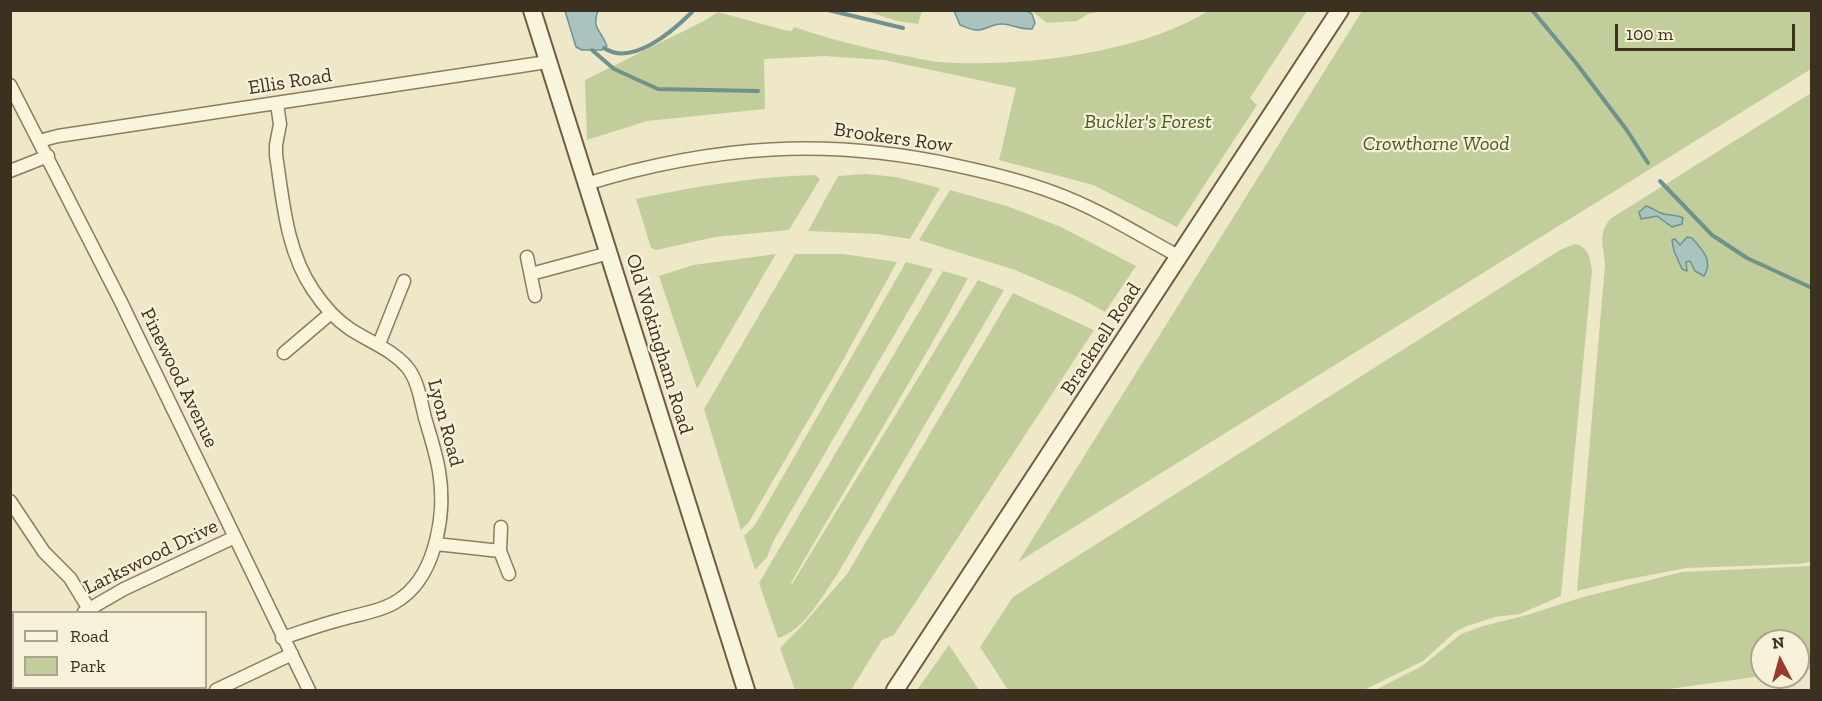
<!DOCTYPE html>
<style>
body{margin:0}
#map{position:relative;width:1822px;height:701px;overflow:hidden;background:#efe8c8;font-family:"Zilla Slab",serif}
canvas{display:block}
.frame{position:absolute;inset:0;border:12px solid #3c3120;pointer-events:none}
.legend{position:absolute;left:12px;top:611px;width:195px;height:78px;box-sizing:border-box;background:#f6f1d8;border:2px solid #aca48e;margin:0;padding:8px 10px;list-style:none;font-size:18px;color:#3c3120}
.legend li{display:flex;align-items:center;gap:12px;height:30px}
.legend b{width:30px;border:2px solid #aca48e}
.north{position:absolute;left:1750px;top:629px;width:60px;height:60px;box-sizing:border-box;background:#f6f1d8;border:2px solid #aca48e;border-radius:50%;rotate:354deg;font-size:16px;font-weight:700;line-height:24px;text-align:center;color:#3c3120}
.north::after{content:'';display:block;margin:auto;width:21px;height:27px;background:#9b392c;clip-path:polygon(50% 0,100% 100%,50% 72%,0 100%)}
.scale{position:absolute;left:1615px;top:24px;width:180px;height:27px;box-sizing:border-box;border:3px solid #3c3120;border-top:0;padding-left:8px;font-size:18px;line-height:21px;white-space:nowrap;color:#3c3120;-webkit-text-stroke:4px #f6f1d8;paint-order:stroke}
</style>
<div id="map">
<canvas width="1822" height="701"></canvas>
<div class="frame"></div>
<ul class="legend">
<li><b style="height:8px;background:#f9f4dc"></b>Road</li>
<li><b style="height:16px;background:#c1ce9b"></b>Park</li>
</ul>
<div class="north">N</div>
<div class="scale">100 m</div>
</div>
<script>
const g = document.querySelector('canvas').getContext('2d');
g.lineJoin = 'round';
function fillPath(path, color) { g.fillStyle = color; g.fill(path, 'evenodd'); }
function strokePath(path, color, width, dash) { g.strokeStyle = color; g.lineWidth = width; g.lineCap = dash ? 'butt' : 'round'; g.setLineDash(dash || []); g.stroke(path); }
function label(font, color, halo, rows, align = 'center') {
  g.font = font + ' "Zilla Slab",serif'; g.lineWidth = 4.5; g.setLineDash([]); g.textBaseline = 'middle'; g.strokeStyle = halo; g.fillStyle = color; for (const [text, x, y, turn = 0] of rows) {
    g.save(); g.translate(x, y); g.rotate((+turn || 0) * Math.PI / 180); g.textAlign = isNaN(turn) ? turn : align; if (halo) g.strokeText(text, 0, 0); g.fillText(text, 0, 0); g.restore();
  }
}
const green = new Path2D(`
 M 866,11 L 922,10 L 922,11 L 918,24 L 897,21 Z
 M 1032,11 L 1102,11 L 1088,14 L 1077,21 L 1047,23 Z
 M 1208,11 L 1307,11 L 1250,98 L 1257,105 L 1177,227 L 1093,185 L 999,160 L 1016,88 L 884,60 L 824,56 L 764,59 L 765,109 L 647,121 L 587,140 L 585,80 L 704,21 L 718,12 L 784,30 L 792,31 L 794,27 C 828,39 863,47 899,55 C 913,57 926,61 940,62 C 1018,68 1142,53 1208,11 Z
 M 1362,11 L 1811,11 L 1811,69 L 1018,562 Z
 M 1811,93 L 1811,562 L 1799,564 L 1686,568 L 1609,583 L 1577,591 L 1605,265 C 1604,245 1597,237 1610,219 ZM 1650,206 L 1660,213 L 1677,215 L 1672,227 L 1657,216 ZM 1691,238 L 1707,258 L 1686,261 L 1687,265 L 1682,269 L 1674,251 L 1685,239 Z
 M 866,174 L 896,177 L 940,188 L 910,239 L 877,234 L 808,231 L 838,176 Z
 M 815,175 L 820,179 L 789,230 L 715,237 L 656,250 L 651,248 L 636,199 C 698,186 751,177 815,175 Z
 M 950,190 L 1007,206 L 1061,227 L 1136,266 L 1105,312 L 1078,297 L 1015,270 L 919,240 Z
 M 1575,244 C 1589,247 1590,258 1592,270 L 1561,596 L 1520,614 L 1495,617 L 1467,626 L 1455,632 L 1423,661 L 1364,690 L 1008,690 L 980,647 L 1013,597 L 1560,250 Z
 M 776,254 L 697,389 L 659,276 L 693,265 Z
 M 795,254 L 843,254 L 897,262 L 842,362 L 749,522 L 741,530 L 704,409 Z
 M 906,262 L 933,269 L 774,540 L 767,557 L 755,570 L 744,536 L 755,525 Z
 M 943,271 L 968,278 C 913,381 849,481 791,583 L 792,584 L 978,280 L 1004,290 L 838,573 C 824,594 803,632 778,638 L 759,583 Z
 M 1013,293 L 1094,330 L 894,635 L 882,640 L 851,690 L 795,690 L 780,648 L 799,629 L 847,574 Z
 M 1811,566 L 1811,669 L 1798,671 L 1798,641 L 1762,641 L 1762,676 L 1662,690 L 1375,690 L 1422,666 L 1461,634 L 1483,626 L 1527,615 L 1583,597 L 1682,572 Z
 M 949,645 L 979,690 L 917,690 Z`);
const water = new Path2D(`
 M 565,11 L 598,11 C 591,29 602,31 607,46 L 602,50 L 582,50 L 576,47 Z
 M 954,11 L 1027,11 L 1032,14 L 1035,23 L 1032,29 C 1020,30 1014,25 1003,24 C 993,23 988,29 979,30 C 973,31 966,27 960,25 Z
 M 1646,206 C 1652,207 1655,211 1661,213 C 1668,216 1676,214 1683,218 L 1682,224 L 1672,227 L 1657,216 L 1641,219 L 1639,212 Z
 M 1687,237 L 1692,238 C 1702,249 1714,261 1704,276 L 1695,271 L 1690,261 L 1686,262 L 1687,271 L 1682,269 L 1674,251 L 1672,240 L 1675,239 L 1680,245 Z`);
const stream = new Path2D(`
 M 828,10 L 903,28
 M 1532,10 L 1576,63 L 1626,129 L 1648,163
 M 604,48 C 632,67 673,31 692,12
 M 592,50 L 614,69 L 658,89 L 758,91
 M 1660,181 L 1712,235 L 1747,258 L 1812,288`);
const street = new Path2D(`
 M 10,85 L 121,302 L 309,690
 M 277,104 L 280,124 L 276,145 L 276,155 C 283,200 286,250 313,290 C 323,305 335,319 350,329 C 370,342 391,349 407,367 C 418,380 421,402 425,418 C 430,435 436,453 439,471 C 446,511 437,571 403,597 C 386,611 359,614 339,620 C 320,625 301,632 282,638
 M 39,141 L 58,136 L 547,62
 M 10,171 L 48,156
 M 586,184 C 714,145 828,137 958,166 C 991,173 1023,181 1055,193 C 1099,209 1139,235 1180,257
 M 527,257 L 535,296
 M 531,274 L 609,253
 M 379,344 L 404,281
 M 284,353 L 331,313
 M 10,501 L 44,552 L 70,578 L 89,609
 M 501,527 L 500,551 L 509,574
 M 436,544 L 500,551
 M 84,612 L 124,589 L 235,537
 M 10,658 L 14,655
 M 216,690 L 292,654`);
const secondary = new Path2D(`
 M 532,10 L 746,690
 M 895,690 L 1340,10`);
const streetNames = [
 ["Ellis Road",290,82,-9],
 ["Brookers Row",893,138,8],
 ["Bracknell Road",1101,339,-57],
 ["Old Wokingham Road",659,344,73],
 ["Pinewood Avenue",179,378,64],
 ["Lyon Road",445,423,75],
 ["Larkswood Drive",151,557,-26]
];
const parkNames = [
 ["Buckler's Forest",1148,122],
 ["Crowthorne Wood",1436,144]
];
fillPath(green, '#c1ce9b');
fillPath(water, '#a9c3bf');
strokePath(water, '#6f928e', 1.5);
strokePath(stream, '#6f928e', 4);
strokePath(street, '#8c7c5d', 15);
strokePath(secondary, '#6e5c40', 20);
strokePath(street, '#f9f4dc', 12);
strokePath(secondary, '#f9f4dc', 16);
label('20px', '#3c3120', '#f6f1d8', streetNames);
label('italic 20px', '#465827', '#f6f1d8', parkNames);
</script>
